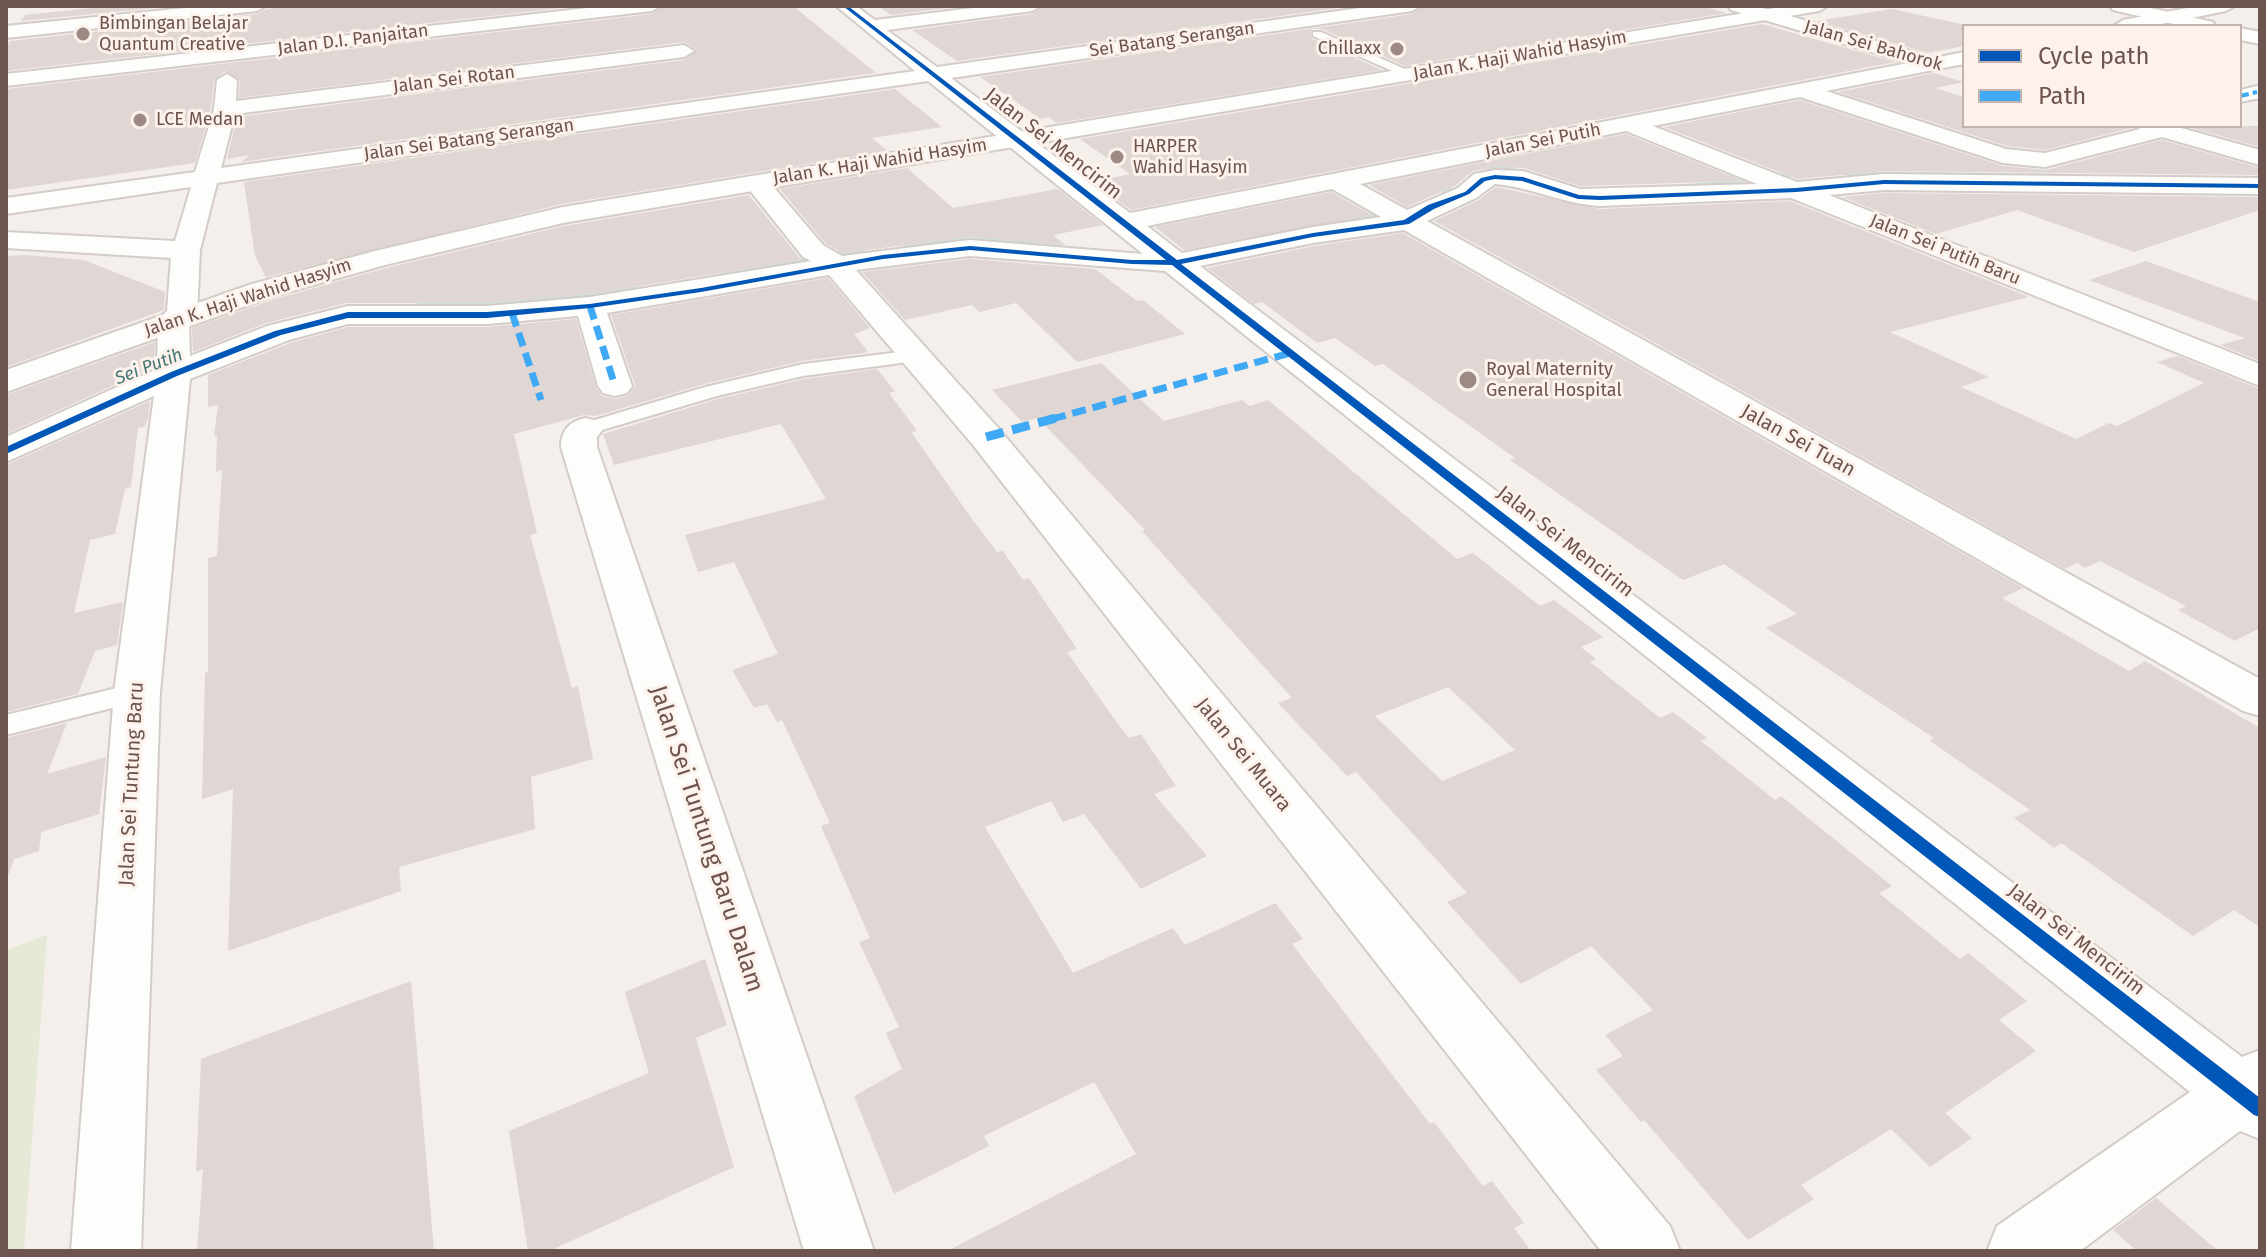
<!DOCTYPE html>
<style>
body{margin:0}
#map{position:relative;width:2266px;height:1257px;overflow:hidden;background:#f4efea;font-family:"Fira Sans",sans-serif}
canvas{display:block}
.frame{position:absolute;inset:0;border:8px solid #6e544e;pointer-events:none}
.legend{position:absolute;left:1962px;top:24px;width:280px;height:104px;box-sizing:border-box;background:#fcf2eb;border:2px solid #c3b3ac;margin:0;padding:10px 14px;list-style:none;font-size:24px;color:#6e544e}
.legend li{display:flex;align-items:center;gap:16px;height:40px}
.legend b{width:40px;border:2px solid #c3b3ac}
</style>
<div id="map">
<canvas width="2266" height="1257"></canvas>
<div class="frame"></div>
<ul class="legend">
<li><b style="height:10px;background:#0057b8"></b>Cycle path</li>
<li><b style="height:10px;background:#3fa9f5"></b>Path</li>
</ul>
</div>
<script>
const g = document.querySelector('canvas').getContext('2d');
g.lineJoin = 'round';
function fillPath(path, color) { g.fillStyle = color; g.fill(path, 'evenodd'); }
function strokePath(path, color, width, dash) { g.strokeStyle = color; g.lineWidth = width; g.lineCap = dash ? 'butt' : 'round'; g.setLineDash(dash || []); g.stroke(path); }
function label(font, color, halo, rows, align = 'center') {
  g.font = font + ' "Fira Sans",sans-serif'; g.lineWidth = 6; g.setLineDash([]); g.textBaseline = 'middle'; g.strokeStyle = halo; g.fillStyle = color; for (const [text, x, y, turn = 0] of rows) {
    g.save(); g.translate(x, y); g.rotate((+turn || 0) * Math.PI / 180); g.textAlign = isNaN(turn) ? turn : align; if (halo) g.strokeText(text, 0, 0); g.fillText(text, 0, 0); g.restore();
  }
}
const green = new Path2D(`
 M 47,935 L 24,1251 L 6,1251 L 6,950 Z`);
const stream = new Path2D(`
 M 1478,166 L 1508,166 L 1547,179 L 1543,181 C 1522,176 1481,160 1462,176 C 1449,187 1448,203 1429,204 L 1429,200 L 1441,193 L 1457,171 Z
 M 1804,171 L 1807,171 L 1807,175 L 1673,190 L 1669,188 L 1673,186 Z
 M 1842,171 L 2076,174 L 2080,176 L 2076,178 L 1845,175 L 1842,175 Z
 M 1396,209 L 1399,210 L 1399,214 L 1275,236 L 1271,233 L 1275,230 Z
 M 997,236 L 1061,245 L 1065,248 L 1061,251 L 997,242 L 906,247 L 902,244 L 906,241 Z
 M 862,247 L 865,248 L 865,252 L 690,285 L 685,282 L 690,279 Z
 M 645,286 L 650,289 L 648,291 L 468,309 L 419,305 L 414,302 L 419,299 L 468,303 Z`);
const building = new Path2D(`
 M 110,6 L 175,6 L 21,21 L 25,15 Z
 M 292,6 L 578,6 L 6,71 L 6,48 L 10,41 L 257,14 L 267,9 Z
 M 664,6 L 793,6 L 876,73 L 241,162 L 250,155 L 227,159 L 237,117 L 684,60 L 697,50 L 684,42 L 239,98 L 240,80 L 225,71 L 214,80 L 211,108 L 195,163 L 6,190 L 6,89 L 652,14 Z
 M 878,6 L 964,6 L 891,15 Z
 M 1044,6 L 1352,6 L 957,61 L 912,30 L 1032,14 Z
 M 1424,6 L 1703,6 L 1726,13 L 1405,66 L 1322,29 L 1313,29 L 1310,32 L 1312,39 L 1382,70 L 1057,123 L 1049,117 L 1041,119 L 980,77 L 1412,14 Z
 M 1892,9 L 1970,26 L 1964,26 L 1964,46 L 1928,53 L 1817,21 Z
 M 1762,24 L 1895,62 L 1131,210 L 1094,182 L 1130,174 L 1080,139 Z
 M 1934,73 L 1964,82 L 1935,88 L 1964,97 L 1964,126 L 2135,127 L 2045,150 L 2007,146 L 1838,92 Z
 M 895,89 L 942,127 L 872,138 L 887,151 L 562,204 L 266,277 L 255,256 L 244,182 Z
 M 1800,100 L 2003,166 L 2046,170 L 2162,140 L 2260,168 L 2260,175 L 1884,171 L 1797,179 L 1664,127 Z
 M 2185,126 L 2260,126 L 2260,147 Z
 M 1626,134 L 1743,181 L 1580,186 L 1524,168 L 1495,167 L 1473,171 L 1456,185 L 1407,207 L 1369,185 Z
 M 907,168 L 953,208 L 1058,189 L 1103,225 L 1053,235 L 1065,245 L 970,237 L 843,253 L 825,243 L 780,189 Z
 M 1496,187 L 1600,209 L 1790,201 L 2029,297 L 1890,332 L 1989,377 L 1961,387 L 2076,439 L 2109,423 L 2117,426 L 2204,383 L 2157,362 L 2178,356 L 2260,389 L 2260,628 L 2235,641 L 2178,610 L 2186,606 L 2100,561 L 2085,568 L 2077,563 L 2065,569 L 1434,221 L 1477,201 Z
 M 1331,192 L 1372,215 L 1184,250 L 1155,227 Z
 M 1884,193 L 2260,197 L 2260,210 L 2134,252 L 2017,210 L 1936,234 L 1842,197 Z
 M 749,195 L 801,260 L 590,294 L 487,303 L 347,303 L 266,323 L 193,352 L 192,328 L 275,299 L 386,268 L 564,226 Z
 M 1403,233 L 2023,588 L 2002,598 L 2129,671 L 2145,661 L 2260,728 L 2260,927 L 2234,910 L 2193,936 L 2061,843 L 2054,848 L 2014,818 L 2030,810 L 1930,741 L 1934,738 L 1766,628 L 1797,614 L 1724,564 L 1683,580 L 1510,460 L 1515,458 L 1383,364 L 1375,366 L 1335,338 L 1317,343 L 1262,302 L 1254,304 L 1207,268 L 1314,246 Z
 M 26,255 L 84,260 L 165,292 L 164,310 L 6,367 L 6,256 Z
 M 970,259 L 1095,269 L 1137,301 L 1143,300 L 1185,334 L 1077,362 L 1016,303 L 979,312 L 972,305 L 905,320 L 862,272 Z
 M 2146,261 L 2260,302 L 2260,361 L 2220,345 L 2245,338 L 2089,280 Z
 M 828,278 L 870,328 L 854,334 L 868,351 L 864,353 L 802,361 L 704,384 L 596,416 L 584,415 L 514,434 L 537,533 L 530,535 L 572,688 L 578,686 L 593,759 L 531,777 L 535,829 L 399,867 L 401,891 L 228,951 L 233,789 L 202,799 L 205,673 L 208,672 L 208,558 L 217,556 L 222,470 L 216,472 L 217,435 L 214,436 L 218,405 L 208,407 L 208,375 L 290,343 L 348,327 L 487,327 L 576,319 L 596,388 L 602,396 L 616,399 L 629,395 L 635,385 L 611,315 Z
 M 155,342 L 154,367 L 6,434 L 6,395 Z
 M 1101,363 L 1164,421 L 1242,400 L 1250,406 L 1268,400 L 1457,559 L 1473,553 L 1540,606 L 1554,600 L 1603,637 L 1581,647 L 1596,659 L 1590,662 L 1660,718 L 1673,712 L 1707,738 L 1701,741 L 1775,800 L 1781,796 L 1892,886 L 1879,893 L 1960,959 L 1968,953 L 2027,1001 L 1999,1020 L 2036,1051 L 1945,1113 L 1972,1138 L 1930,1167 L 1891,1129 L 1801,1185 L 1814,1199 L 1748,1240 L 1644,1120 L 1641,1122 L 1596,1070 L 1623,1056 L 1605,1035 L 1653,1010 L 1591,946 L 1521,984 L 1447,902 L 1467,893 L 1356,772 L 1347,776 L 1278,703 L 1292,698 L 1142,531 L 1145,530 L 1038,418 L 1022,422 L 992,390 ZM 1448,687 L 1515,750 L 1442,781 L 1375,716 Z
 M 877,369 L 895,391 L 889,393 L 917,431 L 911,432 L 972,519 L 997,552 L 1003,551 L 1023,580 L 1029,578 L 1077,649 L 1067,652 L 1115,720 L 1129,738 L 1141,734 L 1176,786 L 1154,794 L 1207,856 L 1141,889 L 1084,814 L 1063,822 L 1051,801 L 985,827 L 1073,973 L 1173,928 L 1185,945 L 1275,903 L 1303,939 L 1292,944 L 1430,1124 L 1434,1122 L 1483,1186 L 1492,1181 L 1524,1223 L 1514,1228 L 1531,1251 L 947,1251 L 1136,1154 L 1094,1082 L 984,1136 L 989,1146 L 894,1194 L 854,1096 L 902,1069 L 886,1033 L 899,1027 L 859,942 L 870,938 L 821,826 L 830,823 L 782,720 L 777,722 L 767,704 L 754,708 L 732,670 L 778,654 L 734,562 L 698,572 L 685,535 L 826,499 L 781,424 L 614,465 L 603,434 L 718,399 L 804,379 Z
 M 150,401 L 148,419 L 144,427 L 138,428 L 131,487 L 125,489 L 115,534 L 90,540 L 74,613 L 123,602 L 117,645 L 95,651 L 78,694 L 6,712 L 6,465 Z
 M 67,723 L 47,774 L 106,757 L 99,814 L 41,832 L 39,851 L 14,859 L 9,874 L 6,873 L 6,738 Z
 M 705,959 L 727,1025 L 696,1038 L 734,1167 L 549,1251 L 528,1251 L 509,1131 L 649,1073 L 625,992 Z
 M 411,981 L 434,1251 L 197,1251 L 203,1169 L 196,1172 L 201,1059 Z
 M 2156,1198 L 2218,1251 L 2137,1251 L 2113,1230 Z`);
const service = new Path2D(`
 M 1313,32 L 1321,32 L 1416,74 L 1406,77 L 1313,36 Z
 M 916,350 L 926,356 L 923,360 L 803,376 L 717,396 L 585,435 L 574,429 L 578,425 L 705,387 L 803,364 Z
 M 137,683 L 147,685 L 151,692 L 147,699 L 6,735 L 6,715 Z`);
const minor = new Path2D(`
 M 205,6 L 266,6 L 257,11 L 6,38 L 6,26 Z
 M 605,6 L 661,6 L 652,11 L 6,86 L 6,74 Z
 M 836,6 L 856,6 L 875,20 L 989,6 L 1041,6 L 1032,11 L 887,30 L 937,67 L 1374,6 L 1421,6 L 1412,11 L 951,78 L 1130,213 L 1908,63 L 1731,10 L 1728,6 L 1756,6 L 1934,58 L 1964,52 L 1964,64 L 1826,91 L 2006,149 L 2045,153 L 2140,129 L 2138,126 L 2174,126 L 2260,150 L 2260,165 L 2162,137 L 2045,167 L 2003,163 L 1800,97 L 1653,126 L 1797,182 L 1884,174 L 2260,178 L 2260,194 L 1884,190 L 1829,195 L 2260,364 L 2260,386 L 1791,198 L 1600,206 C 1563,204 1531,187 1495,184 L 1476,198 L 1427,221 L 2260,679 L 2260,716 L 2243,711 L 1404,230 L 1313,243 L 1200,266 L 2242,1057 L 2260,1050 L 2260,1139 L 2240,1131 L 2080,1251 L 1987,1251 L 1997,1226 L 2190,1092 L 1165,271 L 970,256 L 856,270 L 999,429 L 1670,1226 L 1680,1251 L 1601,1251 L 973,445 L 829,275 L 607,313 L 632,386 L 627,393 L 615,396 L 603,393 L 598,386 L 578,316 L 487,324 L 348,324 L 289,340 L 190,379 L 160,692 L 141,1251 L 71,1251 L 114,692 L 154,396 L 6,462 L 6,437 L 157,369 L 158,319 L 167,311 L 171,258 L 6,248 L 6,232 L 175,241 L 191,187 L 6,214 L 6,198 L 195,172 L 214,109 L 217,80 L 227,74 L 237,80 L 236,101 L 684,45 L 694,51 L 684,57 L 235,114 L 221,168 L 915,71 ZM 928,81 L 1143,254 L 970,240 L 842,256 L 823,245 L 766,178 L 748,178 L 744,183 L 803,257 L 811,261 L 590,297 L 487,306 L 348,306 L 267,326 L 190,356 L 189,324 L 197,316 L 200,250 L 217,183 ZM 1626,131 L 1757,184 L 1580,189 L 1523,171 L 1495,170 L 1474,174 L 1458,188 L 1407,210 L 1360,184 ZM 1332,189 L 1381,217 L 1313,227 L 1182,253 L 1147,226 Z
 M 2198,6 L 2235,6 L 2226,11 L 2151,26 L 2114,26 L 2123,20 Z
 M 2257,86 L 2260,86 L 2260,98 L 2240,102 L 2240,90 Z
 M 585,418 L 598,421 L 603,429 L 597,437 L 597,447 L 874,1251 L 804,1251 L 561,447 C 561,430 569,422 585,418 Z`);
const tertiary = new Path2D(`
 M 1787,6 L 1828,6 L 1819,11 L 563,223 L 385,265 L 274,296 L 6,392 L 6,370 L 252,284 L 375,251 L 563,207 Z
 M 2110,6 L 2142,6 L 2213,22 L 2215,26 L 2182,26 L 2113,10 Z
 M 2240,28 L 2260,32 L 2260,44 L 2240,40 Z`);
const quietFar2 = new Path2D(`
 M 2240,96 L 2257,92`);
const quietFar1 = new Path2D(`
 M 590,306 L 615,386
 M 512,313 L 541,400
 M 1052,419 L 1290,353`);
const quiet = new Path2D(`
 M 986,437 L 1060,417`);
const cycleway = new Path2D(`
 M 843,6 L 848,6 L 1177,260 L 1313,233 L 1404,220 L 1428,205 L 1465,192 L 1481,178 L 1495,175 L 1523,177 L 1579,195 L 1600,196 L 1796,188 L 1884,180 L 2260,184 L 2260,188 L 1884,184 L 1796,192 L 1600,200 L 1578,199 L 1522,181 L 1495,179 L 1485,181 L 1469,194 L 1434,209 L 1409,224 L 1313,237 L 1181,264 L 2260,1098 L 2260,1117 L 2254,1115 L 1172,265 L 1132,264 L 970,250 L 883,259 L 701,292 L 590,308 L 487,318 L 348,318 L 281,335 L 177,376 L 6,454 L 6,447 L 171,372 L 275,331 L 348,312 L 487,312 L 590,304 L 701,288 L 883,255 L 970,246 L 1132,260 L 1166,260 Z`);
const markers = [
 [83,34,8,"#9d8a85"],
 [1397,49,8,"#9d8a85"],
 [140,120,8,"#9d8a85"],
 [1117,157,8,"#9d8a85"],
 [1468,380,10,"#9d8a85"]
];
const farPoinames = [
 ["Bimbingan Belajar",99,24],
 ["Quantum Creative",99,45],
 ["Chillaxx",1381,49,"right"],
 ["LCE Medan",156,120],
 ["HARPER",1133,147],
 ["Wahid Hasyim",1133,168],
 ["Royal Maternity",1486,370],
 ["General Hospital",1486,391]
];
const farStreetnames = [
 ["Jalan D.I. Panjaitan",353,40,-7],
 ["Sei Batang Serangan",1172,40,-8],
 ["Jalan Sei Bahorok",1873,46,16],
 ["Jalan K. Haji Wahid Hasyim",1520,56,-10],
 ["Jalan Sei Rotan",454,80,-7],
 ["Jalan Sei Batang Serangan",469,140,-8],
 ["Jalan Sei Putih",1543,141,-11],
 ["Jalan K. Haji Wahid Hasyim",880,162,-9],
 ["Jalan Sei Putih Baru",1945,250,22],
 ["Jalan K. Haji Wahid Hasyim",248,298,-18]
];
const farWaternames = [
 ["Sei Putih",149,367,-21]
];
const streetNames = [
 ["Jalan Sei Mencirim",1053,144,38],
 ["Jalan Sei Tuan",1798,441,29],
 ["Jalan Sei Mencirim",1565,542,38],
 ["Jalan Sei Muara",1243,755,51],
 ["Jalan Sei Tuntung Baru",132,784,-87],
 ["Jalan Sei Mencirim",2076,940,38]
];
const nearStreetnames = [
 ["Jalan Sei Tuntung Baru Dalam",706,839,72]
];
fillPath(green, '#e5e9d6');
fillPath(stream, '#cee4e2');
fillPath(building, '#e0d6d3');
strokePath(service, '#d3ccc8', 4);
strokePath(minor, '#d3ccc8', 4);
strokePath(tertiary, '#d3ccc8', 4);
fillPath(service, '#fdfdfc');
fillPath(minor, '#fdfdfc');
fillPath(tertiary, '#fdfdfc');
strokePath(quietFar2, '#3fa9f5', 4, [9, 4]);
strokePath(quietFar1, '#3fa9f5', 7, [14, 7]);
strokePath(quiet, '#3fa9f5', 9, [18, 9]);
fillPath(cycleway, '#0057b8');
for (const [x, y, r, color] of markers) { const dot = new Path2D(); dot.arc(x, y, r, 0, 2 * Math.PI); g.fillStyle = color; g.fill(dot); strokePath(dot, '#fcf2eb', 3); }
label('18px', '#6e544e', '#fcf2eb', farPoinames, 'left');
label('18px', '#6e544e', '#fcf2eb', farStreetnames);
label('italic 18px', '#477877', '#fcf2eb', farWaternames);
label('20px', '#6e544e', '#fcf2eb', streetNames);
label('24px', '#6e544e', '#fcf2eb', nearStreetnames);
</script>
